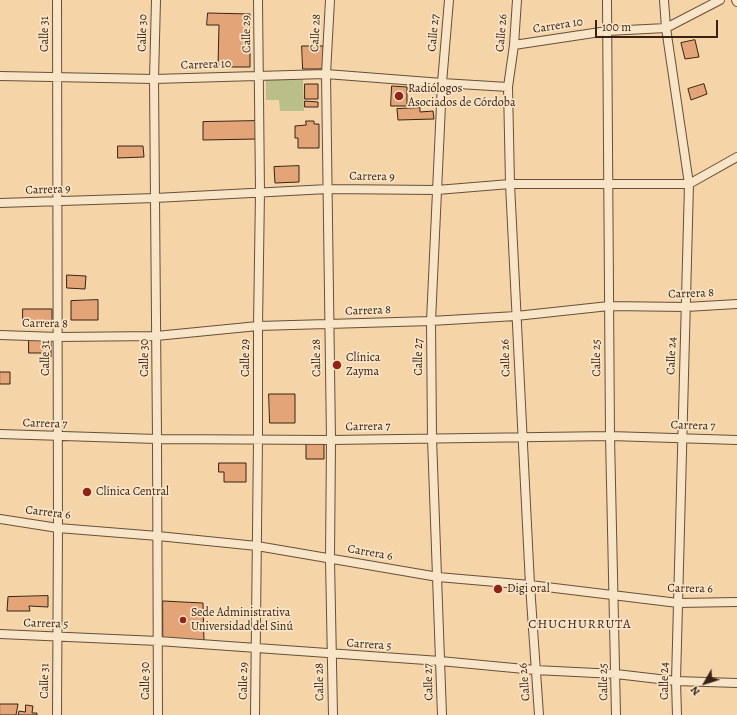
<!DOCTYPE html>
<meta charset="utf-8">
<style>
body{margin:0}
#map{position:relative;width:737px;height:715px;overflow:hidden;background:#f5d5a8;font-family:Alegreya,serif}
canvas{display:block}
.north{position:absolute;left:685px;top:663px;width:40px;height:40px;-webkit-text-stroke:3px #f8e4c6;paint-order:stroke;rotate:231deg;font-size:11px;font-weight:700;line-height:16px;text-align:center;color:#392214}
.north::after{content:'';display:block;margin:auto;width:14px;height:18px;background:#392214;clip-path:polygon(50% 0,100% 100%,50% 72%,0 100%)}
.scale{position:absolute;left:595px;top:20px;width:123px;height:18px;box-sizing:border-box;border:2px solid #392214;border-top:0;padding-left:5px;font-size:12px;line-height:14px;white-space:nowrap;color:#392214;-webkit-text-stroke:3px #f8e4c6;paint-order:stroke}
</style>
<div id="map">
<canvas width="737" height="715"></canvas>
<div class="north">N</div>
<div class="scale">100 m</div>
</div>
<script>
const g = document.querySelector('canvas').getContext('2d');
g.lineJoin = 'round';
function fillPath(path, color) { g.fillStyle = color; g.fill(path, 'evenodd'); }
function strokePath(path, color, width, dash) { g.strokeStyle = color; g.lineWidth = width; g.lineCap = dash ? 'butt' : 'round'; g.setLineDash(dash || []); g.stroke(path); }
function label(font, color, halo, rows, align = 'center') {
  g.font = font + ' Alegreya,serif'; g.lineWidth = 3.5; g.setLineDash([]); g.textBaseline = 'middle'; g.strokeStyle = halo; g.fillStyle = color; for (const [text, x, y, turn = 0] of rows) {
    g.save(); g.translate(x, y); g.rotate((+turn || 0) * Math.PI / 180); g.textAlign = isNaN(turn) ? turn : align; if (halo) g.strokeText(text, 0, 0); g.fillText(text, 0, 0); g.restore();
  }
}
const green = new Path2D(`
 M 266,79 L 303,79 L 304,111 L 280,111 L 279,100 L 266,100 Z`);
const building = new Path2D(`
 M 208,13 L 250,14 L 250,67 L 218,67 L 219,25 L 207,25 Z
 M 695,40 L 699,57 L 685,59 L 681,43 Z
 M 302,46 L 325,46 L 326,69 L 303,69 Z
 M 305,84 L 318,84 L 318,99 L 305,99 Z
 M 704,84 L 707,94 L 691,100 L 688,89 Z
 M 392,86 L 407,87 L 407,106 L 391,106 Z
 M 305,101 L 318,102 L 318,107 L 305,107 Z
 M 420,108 L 420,112 L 433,111 L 434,119 L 398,120 L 397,109 Z
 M 257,121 L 257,139 L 203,140 L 203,122 Z
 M 306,121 L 314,121 L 314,124 L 319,124 L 319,148 L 298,148 L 298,138 L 295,138 L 295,126 L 306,125 Z
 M 118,146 L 143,146 L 144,157 L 118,158 Z
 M 299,166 L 299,182 L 275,183 L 274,167 Z
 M 67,275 L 86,276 L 85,289 L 67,288 Z
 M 98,300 L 98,320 L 71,320 L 71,301 Z
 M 23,309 L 52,309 L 52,321 L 23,321 Z
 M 29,339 L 51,339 L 51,357 L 43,357 L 43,353 L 29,353 Z
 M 0,372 L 10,372 L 10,384 L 0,384 Z
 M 269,394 L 295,394 L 295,423 L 270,423 Z
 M 324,442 L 324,459 L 306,459 L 306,443 Z
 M 219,463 L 246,463 L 246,482 L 224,482 L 224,472 L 219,472 Z
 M 48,596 L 48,607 L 29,606 L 30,611 L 7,611 L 8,597 Z
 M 163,601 L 203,603 L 204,641 L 164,638 L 163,637 Z
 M 0,704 L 18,704 L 16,715 L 0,715 Z
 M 26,705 L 33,706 L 32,713 L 37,713 L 37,715 L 18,715 L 19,711 L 25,712 Z`);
const minor = new Path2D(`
 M 156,0 L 154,79 L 157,439 L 158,715
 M 330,0 L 326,74 L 331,440 L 330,559 L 333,715
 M 517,0 L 514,45 L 508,87 L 510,184 L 530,585 L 539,715
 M 607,0 L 610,436 L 616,715
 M 664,0 L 666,28 L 689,184 L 676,681 L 677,715
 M 736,0 L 737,2
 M 514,45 L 607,31 L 666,28 L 720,0
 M 0,76 L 154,79 L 326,74 L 442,83 L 508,87
 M 0,203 L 155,198 L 328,189 L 437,190 L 510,184 L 689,184 L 737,157
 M 0,335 L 58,337 L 156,336 L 258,326 L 431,321 L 516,316 L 609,306 L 686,307 L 737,304
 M 0,434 L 157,439 L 331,440 L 610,436 L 737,440
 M 0,519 L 58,528 L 158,536 L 257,546 L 438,577 L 530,585 L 678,603 L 737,602
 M 0,634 L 158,641 L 440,661 L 535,670 L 616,674 L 676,681 L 737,683
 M 57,715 L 58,528 L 57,0
 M 255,715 L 258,439 L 258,326 L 260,192 L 258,0
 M 442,715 L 432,438 L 431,321 L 442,83 L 449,0`);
const markers = [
 [399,96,5,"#8f2418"],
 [337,365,5,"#8f2418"],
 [87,492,5,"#8f2418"],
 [498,589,5,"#8f2418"],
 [183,620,4,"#8f2418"]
];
const streetNames = [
 ["Carrera 10",558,26,-9],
 ["Calle 30",143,33,-89],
 ["Calle 28",316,33,-87],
 ["Calle 27",434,33,-85],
 ["Calle 26",502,33,-85],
 ["Calle 31",45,34,-90],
 ["Calle 29",247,34,-91],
 ["Carrera 10",206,65,-2],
 ["Carrera 9",372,177,1],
 ["Carrera 9",48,190,-2],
 ["Carrera 8",691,294,-2],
 ["Carrera 8",368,311,-2],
 ["Carrera 8",45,324,1],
 ["Calle 24",672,356,-88],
 ["Calle 27",419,357,-90],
 ["Calle 31",46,358,-90],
 ["Calle 30",145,358,-90],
 ["Calle 29",246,358,-90],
 ["Calle 28",317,358,-91],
 ["Calle 26",506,358,-92],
 ["Calle 25",597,358,-91],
 ["Carrera 7",45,424,2],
 ["Carrera 7",693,426,2],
 ["Carrera 7",368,427,-1],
 ["Carrera 6",48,513,7],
 ["Carrera 6",370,553,10],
 ["Carrera 6",690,589,1],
 ["Carrera 5",46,624,2],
 ["Carrera 5",369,645,4],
 ["Calle 31",45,681,-89],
 ["Calle 30",146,681,-90],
 ["Calle 29",244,681,-89],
 ["Calle 24",665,681,-90],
 ["Calle 28",320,682,-91],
 ["Calle 27",429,682,-92],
 ["Calle 26",525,682,-95],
 ["Calle 25",604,682,-91]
];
const poiNames = [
 ["Radiólogos",408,89],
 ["Asociados de Córdoba",408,103],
 ["Clínica",346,358],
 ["Zayma",346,372],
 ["Clínica Central",96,492],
 ["Digi oral",507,589],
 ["Sede Administrativa",191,613],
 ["Universidad del Sinú",191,627]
];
const neighbourhoodNames = [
 ["CHUCHURRUTA",580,625]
];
fillPath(green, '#babe89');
fillPath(building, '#e3a478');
strokePath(building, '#392214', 1);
strokePath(minor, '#684f39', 10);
strokePath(minor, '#f8e4c6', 8);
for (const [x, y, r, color] of markers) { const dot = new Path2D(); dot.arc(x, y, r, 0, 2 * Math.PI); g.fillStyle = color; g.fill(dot); strokePath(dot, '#f8e4c6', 1.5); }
label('12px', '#392214', '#f8e4c6', streetNames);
label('12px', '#392214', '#f8e4c6', poiNames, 'left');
g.letterSpacing = '1px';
label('13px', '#392214', '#f8e4c6', neighbourhoodNames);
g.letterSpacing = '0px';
</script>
